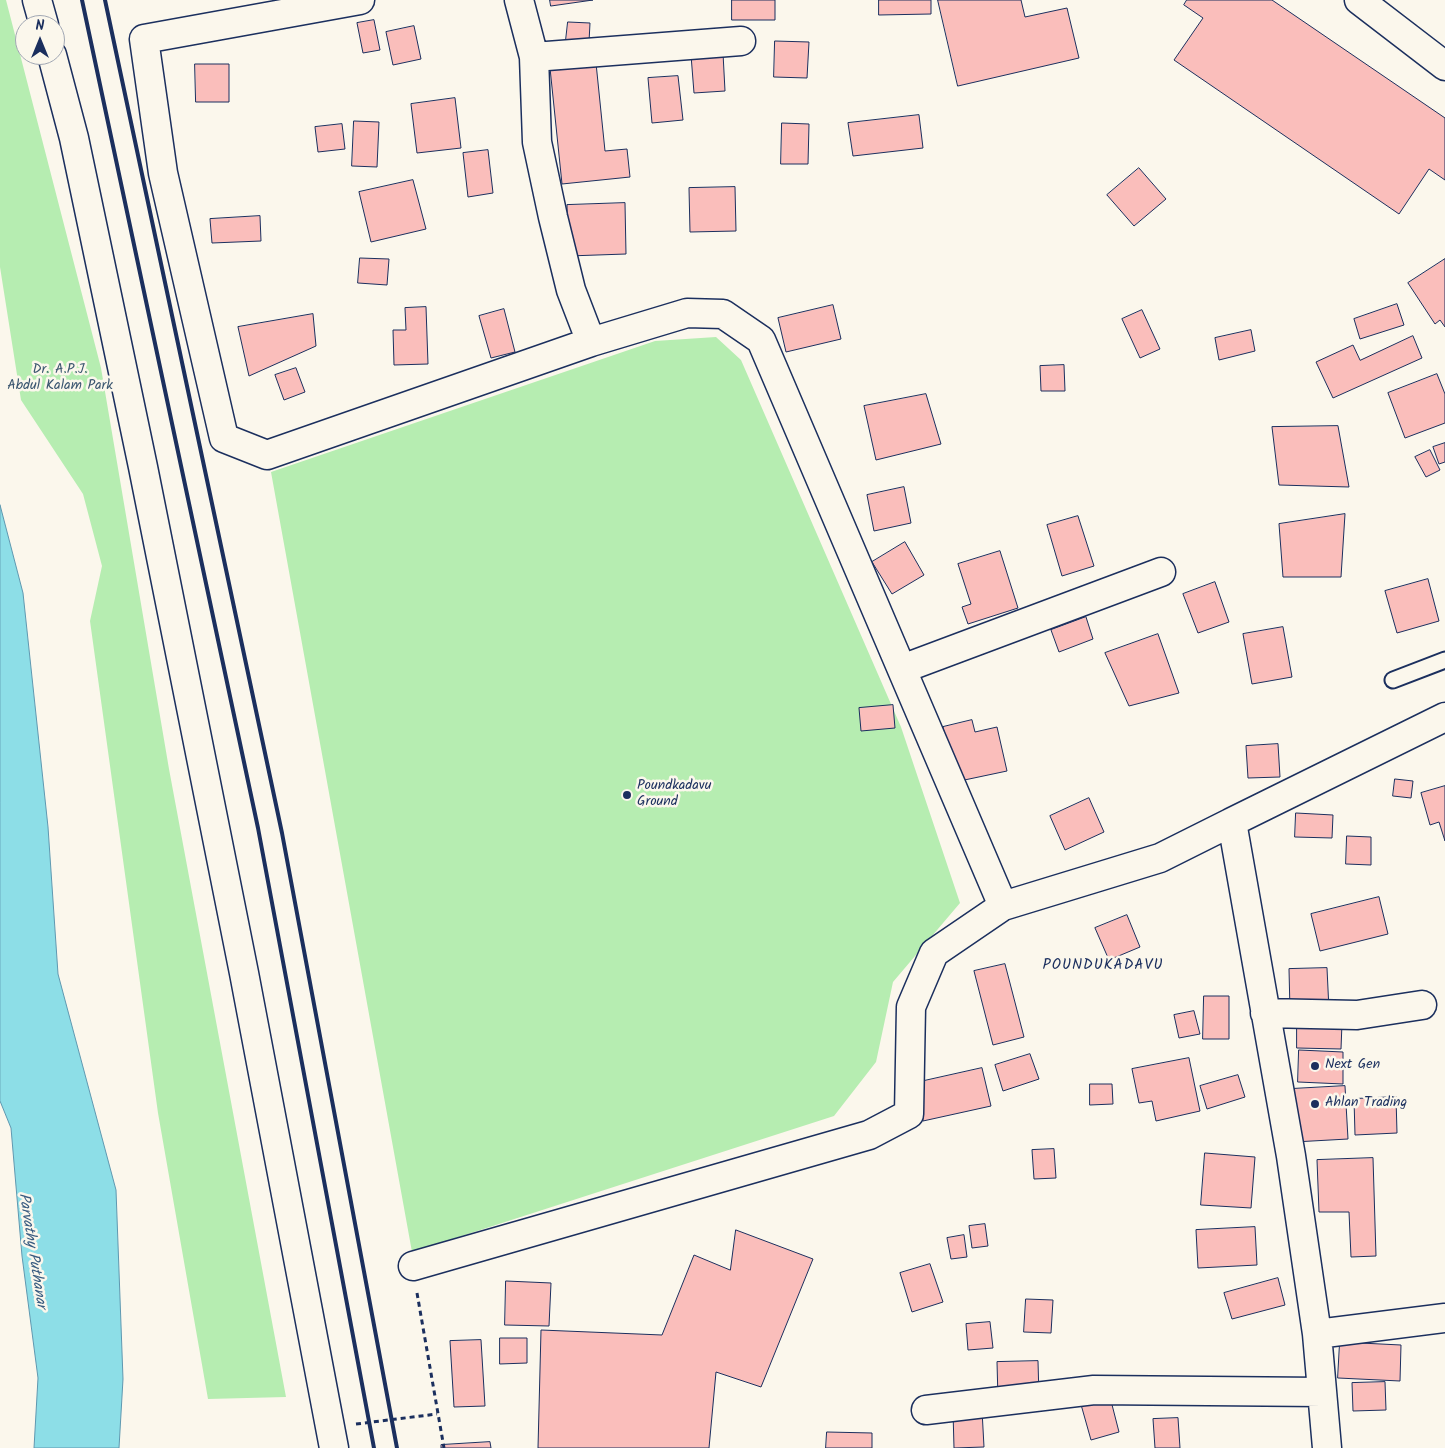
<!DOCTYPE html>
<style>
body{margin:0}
#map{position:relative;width:1445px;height:1448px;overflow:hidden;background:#fbf7ec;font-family:Kalam,sans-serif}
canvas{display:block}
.north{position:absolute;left:15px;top:15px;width:50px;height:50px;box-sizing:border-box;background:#fbf7ec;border:1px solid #a1a7b3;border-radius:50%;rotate:0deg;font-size:14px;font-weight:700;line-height:20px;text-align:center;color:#1b2f5e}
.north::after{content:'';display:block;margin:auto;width:18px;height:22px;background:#1b2f5e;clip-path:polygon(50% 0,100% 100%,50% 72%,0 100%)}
</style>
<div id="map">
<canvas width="1445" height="1448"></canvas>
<div class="north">N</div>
</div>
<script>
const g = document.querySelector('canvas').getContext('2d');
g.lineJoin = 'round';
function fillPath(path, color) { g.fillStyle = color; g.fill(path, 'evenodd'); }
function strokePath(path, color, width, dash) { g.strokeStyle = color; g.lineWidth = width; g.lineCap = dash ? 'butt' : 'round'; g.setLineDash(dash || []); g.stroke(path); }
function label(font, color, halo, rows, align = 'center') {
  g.font = font + ' Kalam,sans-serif'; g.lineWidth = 5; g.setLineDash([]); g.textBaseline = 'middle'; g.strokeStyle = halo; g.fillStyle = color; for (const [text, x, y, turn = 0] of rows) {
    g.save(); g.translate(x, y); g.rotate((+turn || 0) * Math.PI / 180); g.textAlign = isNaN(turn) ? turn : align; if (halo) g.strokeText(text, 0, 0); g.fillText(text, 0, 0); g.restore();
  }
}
const green = new Path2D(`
 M 0,0 L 6,0 L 101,368 L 169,769 L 286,1397 L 208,1399 L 158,1113 L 90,621 L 102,566 L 83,494 L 21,400 L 0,267 Z
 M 716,337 L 741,360 L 901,727 L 960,903 L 893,982 L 876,1062 L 834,1116 L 412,1252 L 271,472 L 655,341 Z`);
const water = new Path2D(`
 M 0,505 L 23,593 L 48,827 L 58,974 L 116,1190 L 123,1379 L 119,1448 L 34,1448 L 38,1378 L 22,1256 L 11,1128 L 0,1101 Z`);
const building = new Path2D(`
 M 550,0 L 593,0 L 551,6 Z
 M 732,0 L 775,0 L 775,20 L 732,20 Z
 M 879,0 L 931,0 L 931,14 L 879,15 Z
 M 938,0 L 1021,0 L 1025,17 L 1067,8 L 1079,58 L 958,86 Z
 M 1187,0 L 1272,0 L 1445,118 L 1445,180 L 1429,169 L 1399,214 L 1174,60 L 1203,18 L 1184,5 Z
 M 374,20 L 380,50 L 363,53 L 357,23 Z
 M 568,22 L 590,23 L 589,42 L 566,40 Z
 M 414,26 L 421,59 L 393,65 L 386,32 Z
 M 775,41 L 809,42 L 807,78 L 774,77 Z
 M 723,53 L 725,91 L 694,93 L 691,55 Z
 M 596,63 L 605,151 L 627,149 L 630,177 L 562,184 L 550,68 Z
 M 195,64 L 229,64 L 229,102 L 196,102 Z
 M 678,76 L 683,120 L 652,123 L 648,78 Z
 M 455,98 L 461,148 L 417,153 L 411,104 Z
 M 919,115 L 923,148 L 853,156 L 848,123 Z
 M 354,121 L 379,122 L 377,167 L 352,166 Z
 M 782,123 L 809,124 L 808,164 L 781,164 Z
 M 342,124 L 345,149 L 318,152 L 315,127 Z
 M 488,150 L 493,193 L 468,197 L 463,153 Z
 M 1139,168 L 1166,199 L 1134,226 L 1107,195 Z
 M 413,180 L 426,229 L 371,242 L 359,192 Z
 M 735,187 L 736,231 L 690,232 L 689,188 Z
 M 625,203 L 626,254 L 568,256 L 567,205 Z
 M 260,216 L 261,241 L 212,243 L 210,219 Z
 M 360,258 L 389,259 L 387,285 L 358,283 Z
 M 1445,259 L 1445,327 L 1440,320 L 1435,324 L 1408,283 Z
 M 1397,304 L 1404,325 L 1360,339 L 1354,319 Z
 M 833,305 L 841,339 L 786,352 L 778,318 Z
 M 426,307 L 428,364 L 394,365 L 393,330 L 406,330 L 405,308 Z
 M 504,309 L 515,352 L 491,358 L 479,316 Z
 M 1142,310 L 1160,349 L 1140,358 L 1122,319 Z
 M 313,314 L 316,346 L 249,376 L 238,327 Z
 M 1251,330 L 1255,351 L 1219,360 L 1215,338 Z
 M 1413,336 L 1422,358 L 1333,398 L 1316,362 L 1353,345 L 1360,360 Z
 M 1064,365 L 1065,391 L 1041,391 L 1040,366 Z
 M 296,368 L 305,392 L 284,400 L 275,375 Z
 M 1437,374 L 1445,394 L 1445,423 L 1405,438 L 1388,393 Z
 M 926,394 L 941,444 L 876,460 L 864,406 Z
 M 1338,426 L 1349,487 L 1279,485 L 1272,427 Z
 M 1445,443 L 1445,462 L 1439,464 L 1433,447 Z
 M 1430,450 L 1440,470 L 1426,477 L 1415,457 Z
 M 904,487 L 911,523 L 874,531 L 867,495 Z
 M 1345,514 L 1341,577 L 1283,577 L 1279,524 Z
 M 1078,516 L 1094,566 L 1062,576 L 1047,525 Z
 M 905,542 L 924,575 L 892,594 L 872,562 Z
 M 1000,551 L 1018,608 L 968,624 L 962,607 L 971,604 L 958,564 Z
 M 1428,579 L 1439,621 L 1397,633 L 1385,591 Z
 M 1215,582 L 1229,622 L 1198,633 L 1183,594 Z
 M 1086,617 L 1093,639 L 1059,652 L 1051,630 Z
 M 1283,627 L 1292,677 L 1252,684 L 1243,634 Z
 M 1158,634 L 1179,693 L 1129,706 L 1105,653 Z
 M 893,705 L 895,728 L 861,731 L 859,708 Z
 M 972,720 L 975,732 L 997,727 L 1007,771 L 955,782 L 943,727 Z
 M 1278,744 L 1280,777 L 1248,778 L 1246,746 Z
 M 1395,779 L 1413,781 L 1411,798 L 1393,796 Z
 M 1445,786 L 1445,841 L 1439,822 L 1430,825 L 1421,793 Z
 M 1089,798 L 1104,832 L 1065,850 L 1050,816 Z
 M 1296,813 L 1333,815 L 1332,838 L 1295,837 Z
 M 1347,836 L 1371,837 L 1371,865 L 1346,864 Z
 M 1379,897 L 1388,934 L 1320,951 L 1311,914 Z
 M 1127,915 L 1140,947 L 1109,960 L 1095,928 Z
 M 1005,964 L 1024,1037 L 993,1045 L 974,971 Z
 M 1327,968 L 1329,1010 L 1290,1011 L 1289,969 Z
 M 1204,996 L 1229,996 L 1229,1039 L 1203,1039 Z
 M 1194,1011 L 1200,1034 L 1179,1038 L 1174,1015 Z
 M 1297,1022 L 1342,1023 L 1341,1049 L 1297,1048 Z
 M 1299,1050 L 1343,1052 L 1343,1084 L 1298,1082 Z
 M 1030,1054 L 1039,1079 L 1003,1091 L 995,1065 Z
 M 1189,1058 L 1200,1111 L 1156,1121 L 1152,1101 L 1139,1103 L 1132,1069 Z
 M 982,1068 L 991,1106 L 923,1121 L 915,1083 Z
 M 1238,1075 L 1245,1097 L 1207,1109 L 1200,1086 Z
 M 1090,1084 L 1112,1084 L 1113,1104 L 1090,1105 Z
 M 1345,1086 L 1348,1139 L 1294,1142 L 1291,1089 Z
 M 1396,1097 L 1397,1133 L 1355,1135 L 1354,1099 Z
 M 1054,1149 L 1056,1178 L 1034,1179 L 1032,1150 Z
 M 1205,1153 L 1255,1157 L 1251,1208 L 1201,1205 Z
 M 1373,1158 L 1376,1256 L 1351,1257 L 1349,1212 L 1319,1212 L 1317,1160 Z
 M 985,1224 L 988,1246 L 972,1248 L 969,1226 Z
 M 1255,1227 L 1257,1265 L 1198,1268 L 1196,1230 Z
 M 736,1230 L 813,1259 L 761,1387 L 716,1372 L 709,1448 L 538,1448 L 541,1330 L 662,1335 L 694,1255 L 730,1270 Z
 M 964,1235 L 967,1257 L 951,1259 L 947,1238 Z
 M 930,1264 L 943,1302 L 912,1312 L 900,1273 Z
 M 1278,1278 L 1285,1305 L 1232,1319 L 1224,1293 Z
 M 506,1281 L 551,1283 L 549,1326 L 505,1325 Z
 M 1026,1299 L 1053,1300 L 1051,1333 L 1024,1332 Z
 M 990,1322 L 993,1348 L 968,1350 L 966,1324 Z
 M 500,1338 L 527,1338 L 527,1363 L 500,1364 Z
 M 481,1340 L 485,1406 L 454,1407 L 450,1341 Z
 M 1340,1342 L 1401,1345 L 1400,1381 L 1338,1378 Z
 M 1038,1361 L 1039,1397 L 998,1399 L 997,1362 Z
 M 1385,1382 L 1386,1410 L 1353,1411 L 1352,1383 Z
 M 1109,1393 L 1119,1432 L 1091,1440 L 1080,1401 Z
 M 982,1410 L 984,1447 L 954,1448 L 953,1411 Z
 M 1178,1418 L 1180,1448 L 1155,1448 L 1153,1419 Z
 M 827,1432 L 872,1433 L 872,1448 L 826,1448 Z
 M 490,1442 L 491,1448 L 441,1448 L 441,1445 Z`);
const path = new Path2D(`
 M 417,1293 L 444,1448
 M 356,1424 L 437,1414`);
const service = new Path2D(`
 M 1393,680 L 1445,660`);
const minor = new Path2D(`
 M 360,0 L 144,39 L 163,173 L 224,438 L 267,455 L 591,342
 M 519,0 L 534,57 L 537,142 L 553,217 L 571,290 L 591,342 L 687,313 L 723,314 L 761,340 L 1003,906 L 1160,858 L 1232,822 L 1291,1156 L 1317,1334 L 1327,1448
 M 1359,0 L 1445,66
 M 534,57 L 741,41
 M 902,669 L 1161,572
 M 1232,822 L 1445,717
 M 1265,1013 L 1357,1015 L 1422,1005
 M 413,1266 L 869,1135 L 909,1114 L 911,1007 L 934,953 L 1003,906
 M 1317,1334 L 1445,1318
 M 926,1410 L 1094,1390 L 1322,1392`);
const secondary = new Path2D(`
 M 37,0 L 44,25
 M 52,55 L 74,138 L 143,467 L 244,973 L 334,1448`);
const rail = new Path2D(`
 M 82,0 L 258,828 L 374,1448
 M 105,0 L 282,833 L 397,1448`);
const markers = [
 [627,795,5,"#1b2f5e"],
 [1315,1066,5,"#1b2f5e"],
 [1315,1104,5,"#1b2f5e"]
];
const parkNames = [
 ["Dr. A.P.J.",60,371],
 ["Abdul Kalam Park",60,387]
];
const poiNames = [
 ["Poundkadavu",637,787],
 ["Ground",637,803],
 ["Next Gen",1325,1066],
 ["Ahlan Trading",1325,1104]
];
const neighbourhoodNames = [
 ["POUNDUKADAVU",1103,966]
];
const waterNames = [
 ["Parvathy Puthanar",31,1251,81]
];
fillPath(green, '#b6edb1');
fillPath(water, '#8ddee7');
strokePath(water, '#5f98b0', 1);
fillPath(building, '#fabebb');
strokePath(building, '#1b2f5e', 1);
strokePath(service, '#1b2f5e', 19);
strokePath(minor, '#1b2f5e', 31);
strokePath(secondary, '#1b2f5e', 31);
strokePath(path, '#1b2f5e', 3, [5, 4]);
strokePath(service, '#fbf7ec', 15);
strokePath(minor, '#fbf7ec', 28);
strokePath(secondary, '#fbf7ec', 28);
strokePath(rail, '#1b2f5e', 4);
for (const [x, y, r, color] of markers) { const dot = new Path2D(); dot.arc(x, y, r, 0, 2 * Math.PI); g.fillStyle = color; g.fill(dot); strokePath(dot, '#fbf7ec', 2); }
label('14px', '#3a556f', '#fbf7ec', parkNames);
label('14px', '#1b2f5e', '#fbf7ec', poiNames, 'left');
g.letterSpacing = '1px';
label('15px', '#1b2f5e', '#fbf7ec', neighbourhoodNames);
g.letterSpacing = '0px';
label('italic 15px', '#385b80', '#fbf7ec', waterNames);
</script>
